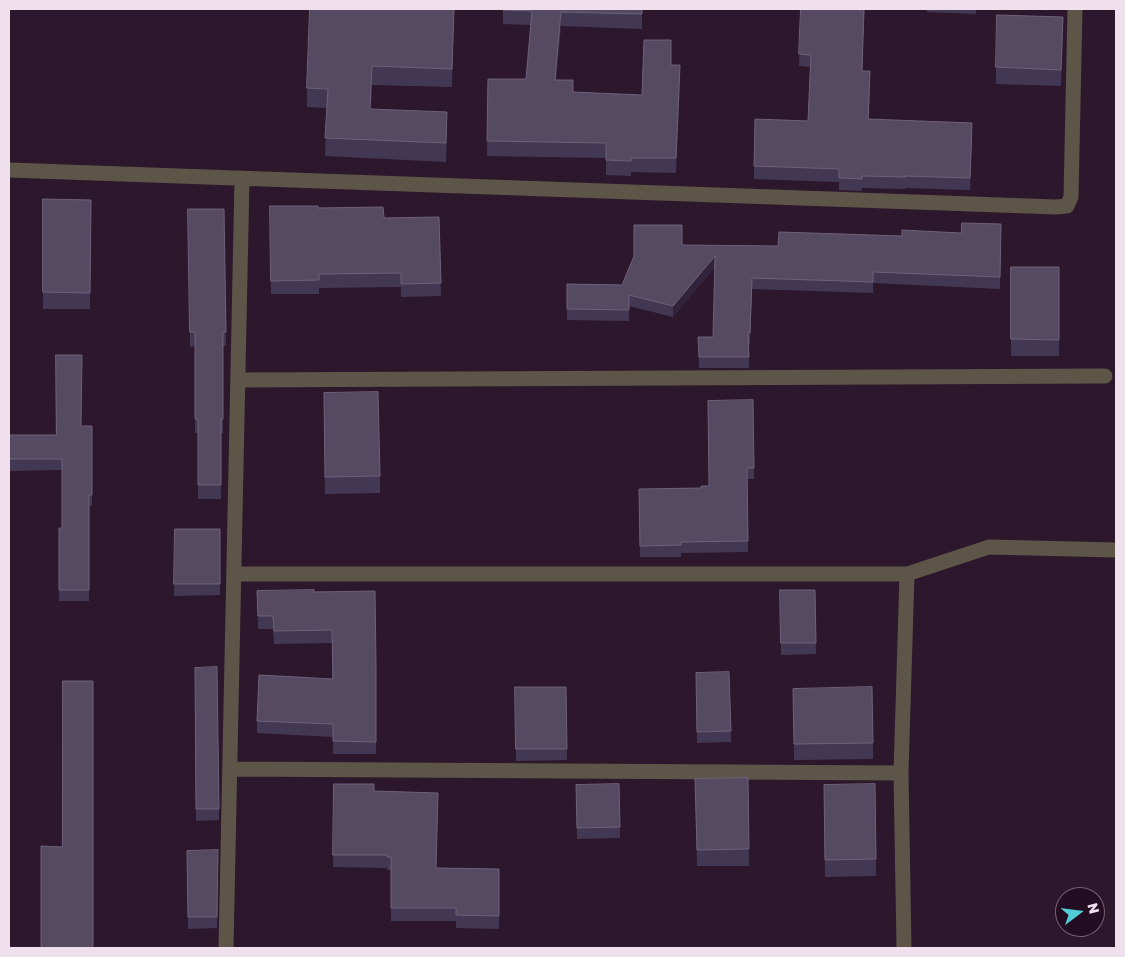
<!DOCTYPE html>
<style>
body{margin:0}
#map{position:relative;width:1125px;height:957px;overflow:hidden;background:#2d172c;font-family:"Golos Text",sans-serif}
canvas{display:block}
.frame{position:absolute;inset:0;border:10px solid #f0e0ee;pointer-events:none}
.north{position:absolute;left:1055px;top:887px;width:50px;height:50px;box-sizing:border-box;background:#220d22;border:1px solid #746174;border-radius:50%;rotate:75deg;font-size:14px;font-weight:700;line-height:20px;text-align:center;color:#f0e0ee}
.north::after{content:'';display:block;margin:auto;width:18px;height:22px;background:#51ccd4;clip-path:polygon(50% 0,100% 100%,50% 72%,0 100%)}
</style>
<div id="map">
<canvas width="1125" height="957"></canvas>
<div class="frame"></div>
<div class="north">N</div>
</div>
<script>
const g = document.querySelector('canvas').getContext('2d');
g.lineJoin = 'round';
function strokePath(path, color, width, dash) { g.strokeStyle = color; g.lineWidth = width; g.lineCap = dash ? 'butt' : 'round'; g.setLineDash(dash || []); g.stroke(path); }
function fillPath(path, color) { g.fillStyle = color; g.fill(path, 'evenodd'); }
const street = new Path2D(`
 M 9,170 L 1056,207 L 1067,206 L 1071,197 L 1075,9
 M 238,380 L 1105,376
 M 234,574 L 907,574
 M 230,769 L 901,773
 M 226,948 L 242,179
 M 904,948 L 901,773 L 907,574 L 989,547 L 1116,550`);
const wall = new Path2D(`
 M 310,9 L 454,9 L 452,87 L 372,85 L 371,109 L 447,131 L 446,162 L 325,156 L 327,108 L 307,107 L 307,88 Z
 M 503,9 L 642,9 L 642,29 L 561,26 L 556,80 L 573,92 L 642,95 L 671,65 L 680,80 L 676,173 L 631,172 L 631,176 L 606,175 L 606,158 L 487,156 L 488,79 L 526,79 L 531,25 L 503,24 Z
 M 801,9 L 864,9 L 862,71 L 870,83 L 869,119 L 972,136 L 970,190 L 905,188 L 905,189 L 862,188 L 862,191 L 839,190 L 839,182 L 754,179 L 754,166 L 808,121 L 810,67 L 799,66 Z
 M 927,9 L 976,9 L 976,14 L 927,12 Z
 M 1063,34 L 1061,86 L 996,84 L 996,67 Z
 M 43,199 L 91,200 L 90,309 L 43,309 Z
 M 270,206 L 318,208 L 384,218 L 439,217 L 441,296 L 401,297 L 401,287 L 319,288 L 319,294 L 271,294 Z
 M 188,209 L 224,209 L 226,346 L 223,346 L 223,433 L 221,433 L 221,499 L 198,499 L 198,433 L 195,433 L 195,346 L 190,347 Z
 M 1001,224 L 1000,289 L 873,283 L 873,293 L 752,289 L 750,344 L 749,344 L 749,368 L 699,368 L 698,337 L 713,337 L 715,267 L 673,317 L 629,306 L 629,321 L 567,320 L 567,284 L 622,285 L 682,245 L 778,246 L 902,236 L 961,233 Z
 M 1011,267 L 1059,267 L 1059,356 L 1011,356 Z
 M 753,400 L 754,479 L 747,479 L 748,552 L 681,553 L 681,557 L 640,557 L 639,489 L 701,488 L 709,486 Z
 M 324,409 L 380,476 L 380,493 L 325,494 Z
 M 81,426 L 92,426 L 92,506 L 89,506 L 89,601 L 59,601 L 59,528 L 62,528 L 62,470 L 9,471 L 9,435 L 56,435 Z
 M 175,529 L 220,529 L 220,595 L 174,596 Z
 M 780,590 L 815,590 L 816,654 L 781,655 Z
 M 257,591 L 314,592 L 376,665 L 376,754 L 333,754 L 333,737 L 257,733 L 257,721 L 332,679 L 332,643 L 274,644 L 273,629 L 258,629 Z
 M 195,668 L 219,809 L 219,820 L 196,821 Z
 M 729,672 L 731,742 L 697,743 L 696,673 Z
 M 515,687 L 566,687 L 567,760 L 516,761 Z
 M 793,689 L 873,743 L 873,759 L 794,760 Z
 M 748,778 L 749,866 L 697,866 L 695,779 Z
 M 334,784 L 374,791 L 436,868 L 499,869 L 499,929 L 456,928 L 456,921 L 391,921 L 391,870 L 387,870 L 387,868 L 333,867 Z
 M 619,784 L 620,838 L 577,839 L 576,785 Z
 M 875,784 L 876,876 L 825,877 L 824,801 Z
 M 218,850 L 217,928 L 188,929 L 187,851 Z`);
const shadedWall = new Path2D(`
 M 454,9 L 452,87 L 452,69 Z
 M 561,12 L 561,26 L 555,94 L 555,80 Z
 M 1063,17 L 1063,34 L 1061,86 L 1061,70 Z
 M 680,65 L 680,80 L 676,173 L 676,158 Z
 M 372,66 L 372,85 L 370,128 L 370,109 Z
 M 447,112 L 447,131 L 446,162 L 446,143 Z
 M 715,256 L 715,267 L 673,317 L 673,306 Z`);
const building = new Path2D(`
 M 310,9 L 454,9 L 452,69 L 372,66 L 370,109 L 447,112 L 446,143 L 325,138 L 328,89 L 307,88 Z
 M 503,9 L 642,9 L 642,14 L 561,12 L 555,80 L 573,80 L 573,92 L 642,95 L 644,40 L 671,40 L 671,65 L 680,65 L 676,158 L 631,158 L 631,161 L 606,160 L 606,143 L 487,141 L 488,79 L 526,79 L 532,11 L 503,10 Z
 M 801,9 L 864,9 L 862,71 L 870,71 L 868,119 L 972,123 L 970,178 L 905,176 L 905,177 L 862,176 L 862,179 L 839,178 L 839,169 L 754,166 L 755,119 L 808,121 L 811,55 L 799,54 Z
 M 997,15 L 1063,17 L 1061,70 L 996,67 Z
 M 43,199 L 91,200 L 90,293 L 43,292 Z
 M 270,206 L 318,206 L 318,208 L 383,207 L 384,218 L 439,217 L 441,283 L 401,284 L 401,273 L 319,274 L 319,280 L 271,281 Z
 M 188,209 L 224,209 L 226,332 L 223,332 L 223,419 L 221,419 L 221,485 L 198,485 L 198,419 L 195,419 L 195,332 L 190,332 Z
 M 962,223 L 1001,224 L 1000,277 L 873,272 L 873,282 L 752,278 L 750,333 L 748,332 L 749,357 L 699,357 L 698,337 L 713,337 L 715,256 L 673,306 L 629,295 L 629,310 L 567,309 L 567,284 L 622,285 L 634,256 L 634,225 L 682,225 L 682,245 L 778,246 L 779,232 L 902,236 L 902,230 L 961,233 Z
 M 1011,267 L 1059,267 L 1059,340 L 1011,339 Z
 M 56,355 L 82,355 L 81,426 L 92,426 L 92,495 L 89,495 L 89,590 L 59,590 L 59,528 L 62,528 L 62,459 L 9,459 L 9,435 L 56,435 Z
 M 378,392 L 380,476 L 325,477 L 324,393 Z
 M 753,400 L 754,468 L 747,468 L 748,541 L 681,542 L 681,545 L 640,546 L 639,489 L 701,488 L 701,486 L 709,486 L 708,401 Z
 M 175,529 L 220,529 L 220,584 L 174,584 Z
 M 314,590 L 314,592 L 375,591 L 376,665 L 376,742 L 333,741 L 333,724 L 257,721 L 259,675 L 333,679 L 332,630 L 274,631 L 273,616 L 258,616 L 257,591 Z
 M 780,590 L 815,590 L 816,643 L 781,643 Z
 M 217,667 L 219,809 L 196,809 L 195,668 Z
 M 729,672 L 731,731 L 697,732 L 696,673 Z
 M 63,681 L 93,681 L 93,948 L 41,948 L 41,846 L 62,847 Z
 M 515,687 L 566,687 L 567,749 L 516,749 Z
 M 872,687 L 873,743 L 794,744 L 793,689 Z
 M 748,778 L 749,849 L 697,850 L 695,779 Z
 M 334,784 L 374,784 L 374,791 L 438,793 L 436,868 L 499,869 L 499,916 L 456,915 L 456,908 L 391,908 L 391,857 L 387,857 L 387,855 L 333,855 Z
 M 619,784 L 620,827 L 577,828 L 576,785 Z
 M 875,784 L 876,859 L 825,860 L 824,785 Z
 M 218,850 L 217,917 L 188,917 L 187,851 Z`);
strokePath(street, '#5d5548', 15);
fillPath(wall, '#433853');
fillPath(shadedWall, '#32233c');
fillPath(building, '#564a63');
strokePath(building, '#6e6179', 1);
</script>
